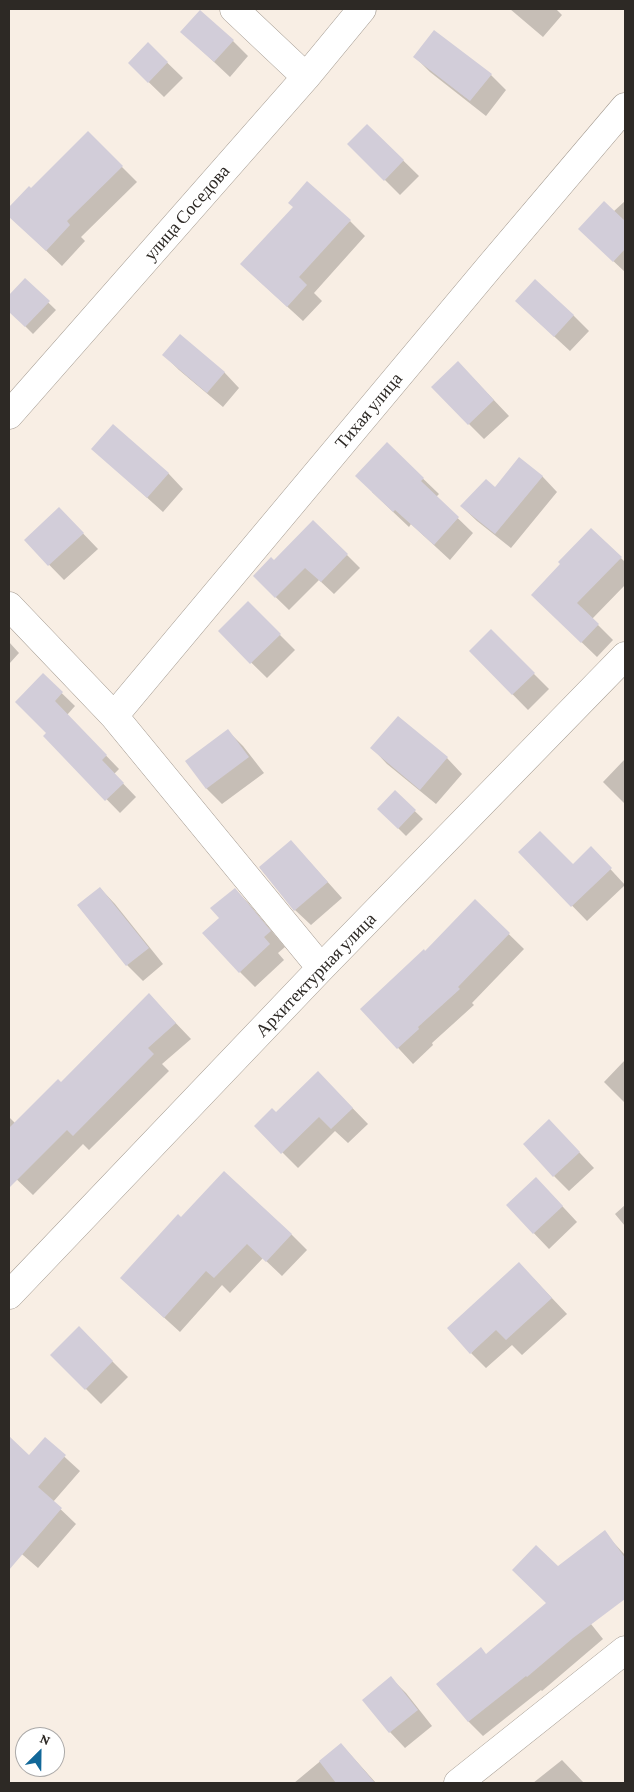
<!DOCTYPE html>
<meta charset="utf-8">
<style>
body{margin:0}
#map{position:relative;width:634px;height:1792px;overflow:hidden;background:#f8eee4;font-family:"Crimson Pro",serif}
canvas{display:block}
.frame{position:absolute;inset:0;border:10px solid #2d2925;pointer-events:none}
.north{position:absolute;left:15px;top:1727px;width:50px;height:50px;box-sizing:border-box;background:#fff;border:1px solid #aba9a8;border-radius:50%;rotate:23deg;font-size:14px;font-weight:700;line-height:20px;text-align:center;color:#2d2925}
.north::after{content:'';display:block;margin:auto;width:18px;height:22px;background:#126899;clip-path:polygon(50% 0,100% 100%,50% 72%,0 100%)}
</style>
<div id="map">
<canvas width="634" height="1792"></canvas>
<div class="frame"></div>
<div class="north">N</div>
</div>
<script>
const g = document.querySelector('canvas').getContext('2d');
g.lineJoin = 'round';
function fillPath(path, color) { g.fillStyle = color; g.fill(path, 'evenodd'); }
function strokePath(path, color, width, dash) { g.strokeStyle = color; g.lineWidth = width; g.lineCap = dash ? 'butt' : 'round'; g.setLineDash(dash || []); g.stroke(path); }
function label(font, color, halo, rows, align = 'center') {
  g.font = font + ' "Crimson Pro",serif'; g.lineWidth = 5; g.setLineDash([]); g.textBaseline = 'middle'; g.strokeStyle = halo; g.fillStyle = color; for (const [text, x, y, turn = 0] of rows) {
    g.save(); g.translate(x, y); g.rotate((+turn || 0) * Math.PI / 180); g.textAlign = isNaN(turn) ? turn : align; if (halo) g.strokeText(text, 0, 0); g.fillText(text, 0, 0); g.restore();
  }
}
const shadow = new Path2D(`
 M 510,9 L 556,9 L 562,15 L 543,37 Z
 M 182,32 L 233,41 L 248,56 L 230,77 Z
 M 148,44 L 183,78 L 164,97 L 129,63 Z
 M 415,57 L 491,75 L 506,90 L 486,116 L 430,72 Z
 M 367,125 L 419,176 L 400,195 L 349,144 Z
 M 88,133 L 137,182 L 81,237 L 85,241 L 62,266 L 9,215 L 9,209 L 29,188 L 31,190 Z
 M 625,201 L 625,272 L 595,244 L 613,212 Z
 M 350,221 L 365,236 L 314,293 L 322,301 L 303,321 L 257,279 Z
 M 25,280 L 56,310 L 33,334 L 9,310 L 9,297 Z
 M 573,315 L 589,331 L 570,351 L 532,316 Z
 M 164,355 L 224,372 L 239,388 L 223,407 L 179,370 Z
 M 473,378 L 509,416 L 484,439 L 469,424 Z
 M 387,444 L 439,494 L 436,497 L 473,533 L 450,560 L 411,524 L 409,527 L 372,492 Z
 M 93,449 L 168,473 L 183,489 L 163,512 Z
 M 542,476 L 557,492 L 511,548 L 477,521 L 461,506 Z
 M 313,521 L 360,568 L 334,594 L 319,580 L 289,610 L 254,576 L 274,561 Z
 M 74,524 L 98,549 L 64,580 L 25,540 Z
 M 591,529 L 625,562 L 625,585 L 592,619 L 613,640 L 597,657 L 548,610 Z
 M 248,603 L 295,650 L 267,678 L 219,631 Z
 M 491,631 L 549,689 L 528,710 L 470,651 Z
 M 9,642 L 19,653 L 9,664 Z
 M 43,675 L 75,706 L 67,715 L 119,769 L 114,774 L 136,797 L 120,813 L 45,736 L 48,733 Z
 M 228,731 L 243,746 L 264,773 L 222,804 L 207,789 L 186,761 Z
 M 372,748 L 447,758 L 462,774 L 436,804 L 387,764 Z
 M 625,759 L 625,804 L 603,782 Z
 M 395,792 L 423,819 L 406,836 L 379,809 Z
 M 291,841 L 342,898 L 311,925 L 295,910 L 260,868 Z
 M 591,848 L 625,885 L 587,921 L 520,852 L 573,866 Z
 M 100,888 L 115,904 L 163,964 L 143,981 L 127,965 L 79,905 Z
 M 235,889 L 250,905 L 285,947 L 278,953 L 284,960 L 255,987 L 240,972 L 221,918 Z
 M 475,901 L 524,949 L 472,1003 L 474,1005 L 432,1043 L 433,1045 L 413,1064 L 362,1009 L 426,953 Z
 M 149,995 L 191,1039 L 162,1064 L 169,1071 L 89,1150 L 83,1144 L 33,1195 L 9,1172 L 9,1117 L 15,1123 L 61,1084 Z
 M 625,1060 L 625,1103 L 604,1082 Z
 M 333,1088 L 368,1124 L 348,1143 L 335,1131 L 298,1168 L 256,1126 L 276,1114 Z
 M 564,1136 L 594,1168 L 569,1191 L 554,1176 Z
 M 551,1194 L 577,1222 L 549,1249 L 507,1205 Z
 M 625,1205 L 625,1226 L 615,1214 Z
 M 181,1218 L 291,1234 L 307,1250 L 282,1276 L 263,1258 L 230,1293 L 222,1285 L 180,1332 L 137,1293 Z
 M 534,1279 L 567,1314 L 522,1355 L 512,1345 L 486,1368 L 471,1353 Z
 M 79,1328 L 128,1377 L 101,1404 L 52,1355 Z
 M 9,1438 L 29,1457 L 45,1439 L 80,1471 L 53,1502 L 76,1524 L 38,1568 L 9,1543 Z
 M 604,1532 L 625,1555 L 625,1596 L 591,1624 L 603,1639 L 542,1691 L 541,1690 L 483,1736 L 469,1722 L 438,1684 L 487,1655 L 548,1603 L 558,1567 Z
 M 391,1678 L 406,1693 L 432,1726 L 405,1748 L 390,1732 Z
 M 341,1744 L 376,1783 L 294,1783 Z
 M 562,1760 L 584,1783 L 533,1783 Z`);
const building = new Path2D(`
 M 200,10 L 234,40 L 214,62 L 180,32 Z
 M 434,30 L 492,74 L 470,101 L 413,57 Z
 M 148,42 L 168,62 L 148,83 L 128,63 Z
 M 367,124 L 404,160 L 384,181 L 347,144 Z
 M 88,131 L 123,166 L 67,221 L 70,225 L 46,251 L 9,217 L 9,207 L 29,186 L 31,188 Z
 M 307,181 L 351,220 L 299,277 L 307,285 L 287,307 L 240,264 L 293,207 L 288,203 Z
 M 604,201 L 625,221 L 625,249 L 613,262 L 578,229 Z
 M 25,278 L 50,301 L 25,327 L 9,312 L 9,295 Z
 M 535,279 L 574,315 L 554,337 L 515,301 Z
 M 180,334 L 225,372 L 207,393 L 162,355 Z
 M 458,361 L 494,400 L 468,425 L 431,387 Z
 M 113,424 L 169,473 L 147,498 L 91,449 Z
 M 387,442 L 424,478 L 421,481 L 459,517 L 434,545 L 395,510 L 393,512 L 355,476 Z
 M 519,457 L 543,476 L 495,534 L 460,506 L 486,479 L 495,487 Z
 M 59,507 L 84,533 L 48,566 L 24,540 Z
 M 313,520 L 348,554 L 321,582 L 305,568 L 275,598 L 253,576 L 271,557 L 274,560 Z
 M 591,528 L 622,557 L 577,603 L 599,624 L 581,643 L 531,595 L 560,564 L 558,562 Z
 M 248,601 L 281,634 L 250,664 L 218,631 Z
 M 491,629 L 535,673 L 512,695 L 469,651 Z
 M 43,673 L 63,692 L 55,701 L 107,755 L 102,760 L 124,783 L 105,801 L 43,736 L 46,733 L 15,702 Z
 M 398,716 L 448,757 L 420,790 L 370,748 Z
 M 228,729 L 249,757 L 206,789 L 185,761 Z
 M 395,790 L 416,810 L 398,829 L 377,809 Z
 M 540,831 L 573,864 L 591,846 L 612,868 L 571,907 L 518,852 Z
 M 291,840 L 328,882 L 294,911 L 259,867 Z
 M 100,887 L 149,948 L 126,966 L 77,905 Z
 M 235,888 L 271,931 L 264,937 L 270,944 L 239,973 L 202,933 L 219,918 L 210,908 Z
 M 475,899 L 510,933 L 458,987 L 460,989 L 418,1027 L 419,1029 L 397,1049 L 360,1009 L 424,949 L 425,951 Z
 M 149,993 L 176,1023 L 148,1048 L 154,1054 L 73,1136 L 67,1130 L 9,1188 L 9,1128 L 58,1079 L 61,1082 Z
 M 318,1071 L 353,1108 L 331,1129 L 319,1117 L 281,1154 L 254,1126 L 272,1108 L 276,1112 Z
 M 549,1119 L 580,1152 L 553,1177 L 523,1144 Z
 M 224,1171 L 292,1234 L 266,1262 L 247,1244 L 214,1278 L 206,1271 L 164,1318 L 120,1278 L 178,1214 L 181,1217 Z
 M 536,1177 L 563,1206 L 533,1234 L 506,1205 Z
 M 519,1262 L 552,1298 L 506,1340 L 496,1330 L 470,1354 L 447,1328 Z
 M 79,1326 L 113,1361 L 85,1390 L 50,1355 Z
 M 9,1436 L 29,1455 L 45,1437 L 66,1455 L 38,1487 L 62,1508 L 9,1570 Z
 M 605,1530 L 625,1558 L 625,1599 L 573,1638 L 527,1677 L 526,1676 L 468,1722 L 436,1684 L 481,1647 L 486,1654 L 546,1603 L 512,1570 L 536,1545 L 558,1566 Z
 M 391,1676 L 418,1710 L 389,1733 L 362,1700 Z
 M 341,1743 L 375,1783 L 336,1783 L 319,1761 Z`);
const street = new Path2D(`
 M 234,9 L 306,77
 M 9,415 L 306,77 L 362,9
 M 9,606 L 114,716 L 321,968
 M 114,716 L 491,265 L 625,107
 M 9,1295 L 321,968 L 625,656
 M 458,1783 L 625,1650`);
const streetNames = [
 ["улица Соседова",187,213,-49],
 ["Тихая улица",369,411,-50],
 ["Архитектурная улица",316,975,-46]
];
fillPath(shadow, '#0003');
fillPath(building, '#d2cdd9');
strokePath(street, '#a0978d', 29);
strokePath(street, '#fff', 28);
label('18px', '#2d2925', '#fff', streetNames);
</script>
